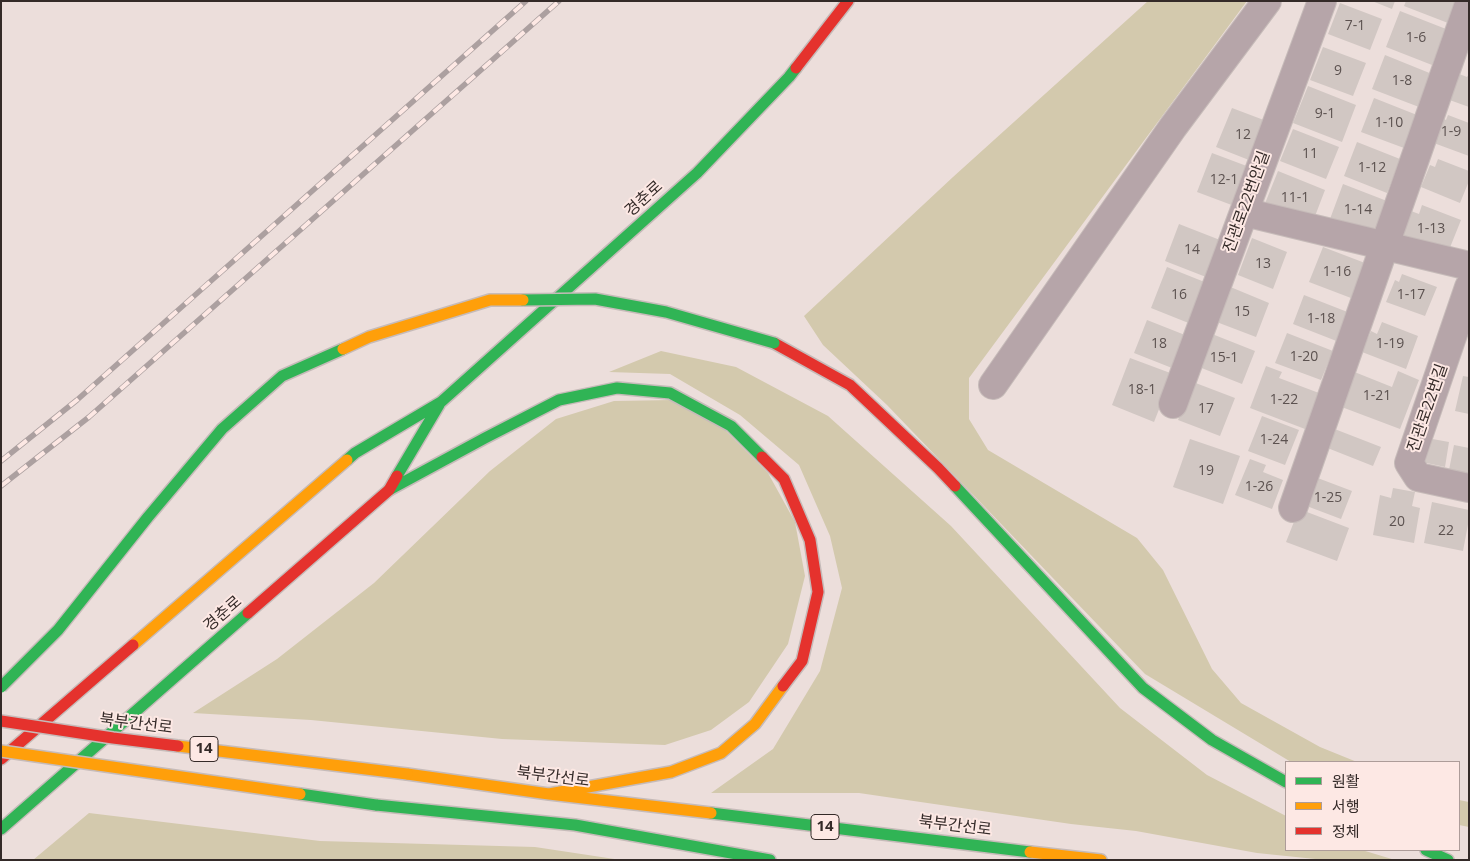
<!DOCTYPE html>
<meta charset="utf-8">
<style>
body{margin:0}
#map{position:relative;width:1470px;height:861px;overflow:hidden;background:#ecdedb;font-family:"Open Sans","Noto Sans KR",sans-serif}
canvas{display:block}
.frame{position:absolute;inset:0;border:2px solid #342a28;pointer-events:none}
.legend{position:absolute;left:1285px;top:761px;width:175px;height:90px;box-sizing:border-box;background:#fde8e4;border:1px solid #ad9c99;margin:0;padding:6px 9px;list-style:none;font-size:15px;color:#342a28}
.legend li{display:flex;align-items:center;gap:10px;height:25px}
.legend b{width:25px;border:1px solid #ad9c99}
</style>
<div id="map">
<canvas width="1470" height="861"></canvas>
<div class="frame"></div>
<ul class="legend">
<li><b style="height:6px;background:#30b455"></b>원활</li>
<li><b style="height:6px;background:#ff9f0a"></b>서행</li>
<li><b style="height:6px;background:#e5322d"></b>정체</li>
</ul>
</div>
<script>
const g = document.querySelector('canvas').getContext('2d');
g.lineJoin = 'round';
function fillPath(path, color) { g.fillStyle = color; g.fill(path, 'evenodd'); }
function strokePath(path, color, width, dash) { g.strokeStyle = color; g.lineWidth = width; g.lineCap = dash ? 'butt' : 'round'; g.setLineDash(dash || []); g.stroke(path); }
function label(font, color, halo, rows, align = 'center') {
  g.font = font + ' "Open Sans","Noto Sans KR",sans-serif'; g.lineWidth = 4; g.setLineDash([]); g.textBaseline = 'middle'; g.strokeStyle = halo; g.fillStyle = color; for (const [text, x, y, turn = 0] of rows) {
    g.save(); g.translate(x, y); g.rotate((+turn || 0) * Math.PI / 180); g.textAlign = isNaN(turn) ? turn : align; if (halo) g.strokeText(text, 0, 0); g.fillText(text, 0, 0); g.restore();
  }
}
const green = new Path2D(`
 M 1148,1 L 1247,1 L 969,378 L 969,419 L 988,450 L 1137,538 L 1163,570 L 1212,669 L 1241,703 L 1320,747 L 1357,762 L 1291,762 L 1145,674 L 887,405 L 823,345 L 804,316 L 953,177 Z
 M 661,351 L 736,367 L 828,416 L 951,526 L 1120,708 L 1207,775 L 1286,816 L 1286,850 L 1362,850 L 1395,860 L 1325,860 L 1257,853 L 1136,831 L 1071,824 L 859,793 L 711,793 L 773,749 L 820,671 L 842,588 L 830,536 L 799,465 L 740,415 L 670,374 L 609,372 Z
 M 672,400 L 721,426 L 768,473 L 795,522 L 805,576 L 788,644 L 749,702 L 711,730 L 665,745 L 502,739 L 311,720 L 193,713 L 277,659 L 374,583 L 490,471 L 556,419 L 614,401 Z
 M 1459,800 L 1469,802 L 1469,827 L 1459,825 Z
 M 89,813 L 320,841 L 535,847 L 621,860 L 33,860 Z`);
const building = new Path2D(`
 M 1372,1 L 1395,1 L 1392,9 Z
 M 1406,1 L 1457,1 L 1448,23 L 1404,6 Z
 M 1340,3 L 1382,19 L 1370,50 L 1328,34 Z
 M 1400,11 L 1446,29 L 1432,65 L 1386,47 Z
 M 1323,47 L 1366,63 L 1353,96 L 1310,80 Z
 M 1385,55 L 1432,74 L 1419,107 L 1372,89 Z
 M 1454,72 L 1467,77 L 1469,74 L 1469,107 L 1444,98 Z
 M 1308,86 L 1356,105 L 1342,142 L 1293,123 Z
 M 1374,98 L 1417,115 L 1404,148 L 1361,132 Z
 M 1232,108 L 1269,122 L 1254,162 L 1216,147 Z
 M 1448,115 L 1469,123 L 1469,156 L 1431,142 L 1440,117 L 1446,120 Z
 M 1293,129 L 1339,147 L 1326,179 L 1280,161 Z
 M 1357,142 L 1400,159 L 1387,193 L 1344,176 Z
 M 1212,153 L 1252,168 L 1237,207 L 1197,192 Z
 M 1438,159 L 1469,171 L 1469,181 L 1460,203 L 1421,187 L 1430,165 L 1435,167 Z
 M 1278,171 L 1325,190 L 1312,224 L 1264,206 Z
 M 1343,184 L 1387,201 L 1374,236 L 1330,219 Z
 M 1422,205 L 1461,220 L 1447,255 L 1401,237 L 1411,211 L 1419,214 Z
 M 1179,224 L 1220,240 L 1206,277 L 1165,261 Z
 M 1252,238 L 1287,252 L 1273,289 L 1238,275 Z
 M 1323,247 L 1365,263 L 1351,298 L 1309,282 Z
 M 1167,267 L 1207,283 L 1191,324 L 1151,308 Z
 M 1402,274 L 1437,287 L 1425,316 L 1386,302 L 1395,280 L 1399,282 Z
 M 1228,286 L 1269,303 L 1256,337 L 1214,321 Z
 M 1304,295 L 1350,313 L 1339,342 L 1293,324 Z
 M 1147,320 L 1185,335 L 1172,368 L 1134,353 Z
 M 1382,322 L 1418,336 L 1406,369 L 1362,352 L 1371,331 L 1377,334 Z
 M 1207,332 L 1255,351 L 1242,384 L 1194,365 Z
 M 1287,333 L 1333,351 L 1321,380 L 1275,363 Z
 M 1130,358 L 1173,374 L 1154,422 L 1112,405 Z
 M 1266,366 L 1282,372 L 1279,378 L 1319,393 L 1305,429 L 1250,408 Z
 M 1352,371 L 1392,387 L 1398,371 L 1419,380 L 1400,429 L 1339,406 Z
 M 1463,376 L 1469,377 L 1469,414 L 1455,411 Z
 M 1193,382 L 1235,398 L 1220,436 L 1178,420 Z
 M 1262,416 L 1299,430 L 1285,465 L 1248,451 Z
 M 1332,428 L 1381,447 L 1373,466 L 1325,447 Z
 M 1427,438 L 1449,442 L 1445,467 L 1422,462 Z
 M 1190,439 L 1240,456 L 1223,504 L 1173,487 Z
 M 1454,445 L 1469,448 L 1469,479 L 1448,475 Z
 M 1250,459 L 1266,465 L 1263,472 L 1283,480 L 1272,509 L 1235,495 Z
 M 1315,477 L 1352,491 L 1341,519 L 1304,505 Z
 M 1393,488 L 1415,492 L 1412,506 L 1420,508 L 1414,543 L 1373,535 L 1380,495 L 1391,498 Z
 M 1432,502 L 1469,510 L 1469,519 L 1463,551 L 1424,543 Z
 M 1299,509 L 1349,528 L 1337,561 L 1286,542 Z`);
const street = new Path2D(`
 M 1244,212 L 1469,266
 M 1469,287 L 1409,463 L 1418,477 L 1469,488
 M 993,385 L 1173,127 L 1267,1
 M 1173,404 L 1322,1
 M 1293,508 L 1469,4`);
const fast = new Path2D(`
 M 347,460 L 355,453 L 441,402 L 697,173 L 789,77 L 796,68
 M 397,476 L 439,405
 M 955,486 L 1143,688 L 1212,740 L 1286,782
 M 389,490 L 485,438 L 559,400 L 617,388 L 670,393 L 731,426 L 762,457
 M 376,805 L 575,825 L 770,860
 M 711,813 L 1030,852
 M 1,829 L 248,613
 M 1426,850 L 1448,860`);
const slow = new Path2D(`
 M 133,645 L 347,460
 M 407,774 L 549,794 L 711,813
 M 549,794 L 671,772 L 721,753 L 755,724 L 783,686
 M 1030,852 L 1101,860`);
const jam = new Path2D(`
 M 796,68 L 848,1
 M 774,343 L 850,385 L 938,468 L 955,486
 M 762,457 L 784,479 L 810,540 L 818,592 L 802,661 L 783,686
 M 248,613 L 389,490 L 397,476
 M 1,759 L 133,645`);
const rail = new Path2D(`
 M 1,461 L 77,400 L 526,1
 M 1,486 L 89,417 L 559,1`);
const fastBridge = new Path2D(`
 M 523,300 L 595,299 L 666,312 L 774,343
 M 1,687 L 58,630 L 148,517 L 222,429 L 282,376 L 343,349
 M 300,794 L 376,805`);
const slowBridge = new Path2D(`
 M 343,349 L 369,337 L 490,300 L 523,300
 M 178,746 L 407,774
 M 1,751 L 300,794`);
const jamBridge = new Path2D(`
 M 1,721 L 113,738 L 178,746`);
const numberNames = [
 ["7-1",1355,26],
 ["1-6",1416,38],
 ["9",1338,71],
 ["1-8",1402,81],
 ["9-1",1325,114],
 ["1-10",1389,123],
 ["1-9",1451,132],
 ["12",1243,135],
 ["11",1310,154],
 ["1-12",1372,168],
 ["12-1",1224,180],
 ["11-1",1295,198],
 ["1-14",1358,210],
 ["1-13",1431,229],
 ["14",1192,250],
 ["13",1263,264],
 ["1-16",1337,272],
 ["16",1179,295],
 ["1-17",1411,295],
 ["15",1242,312],
 ["1-18",1321,319],
 ["18",1159,344],
 ["1-19",1390,344],
 ["1-20",1304,357],
 ["15-1",1224,358],
 ["18-1",1142,390],
 ["1-21",1377,396],
 ["1-22",1284,400],
 ["17",1206,409],
 ["1-24",1274,440],
 ["19",1206,471],
 ["1-26",1259,487],
 ["1-25",1328,498],
 ["20",1397,522],
 ["22",1446,531]
];
const shields = [
 [204,749,28],
 [825,827,28]
];
const shieldNames = [
 ["14",204,749],
 ["14",825,827]
];
const streetNames = [
 ["경춘로",644,199,-42],
 ["진관로22번안길",1247,202,-70],
 ["진관로22번길",1428,408,-71],
 ["경춘로",223,614,-41],
 ["북부간선로",136,724,7],
 ["북부간선로",553,777,7],
 ["북부간선로",955,826,7]
];
fillPath(green, '#d3c9ad');
fillPath(building, '#d1c7c3');
strokePath(street, '#c6bbb9', 30);
strokePath(fast, '#c6bbb9', 14);
strokePath(slow, '#c6bbb9', 14);
strokePath(jam, '#c6bbb9', 14);
strokePath(street, '#b6a5a9', 28);
strokePath(fast, '#30b455', 11);
strokePath(slow, '#ff9f0a', 11);
strokePath(jam, '#e5322d', 11);
strokePath(rail, '#aca0a0', 5.5);
strokePath(rail, '#fde8e4', 4, [11]);
strokePath(fastBridge, '#c6bbb9', 14, []);
strokePath(slowBridge, '#c6bbb9', 14, []);
strokePath(jamBridge, '#c6bbb9', 14, []);
strokePath(fastBridge, '#30b455', 11);
strokePath(slowBridge, '#ff9f0a', 11);
strokePath(jamBridge, '#e5322d', 11);
label('14px', '#5c5250', null, numberNames);
for (const [x, y, w] of shields) { const box = new Path2D(); box.roundRect(x - w / 2, y - 12.5, w, 25, 4); g.fillStyle = '#fde8e4'; g.fill(box); strokePath(box, '#342a28', 1); }
label('bold 15px', '#342a28', null, shieldNames);
label('16px', '#342a28', '#fde8e4', streetNames);
</script>
